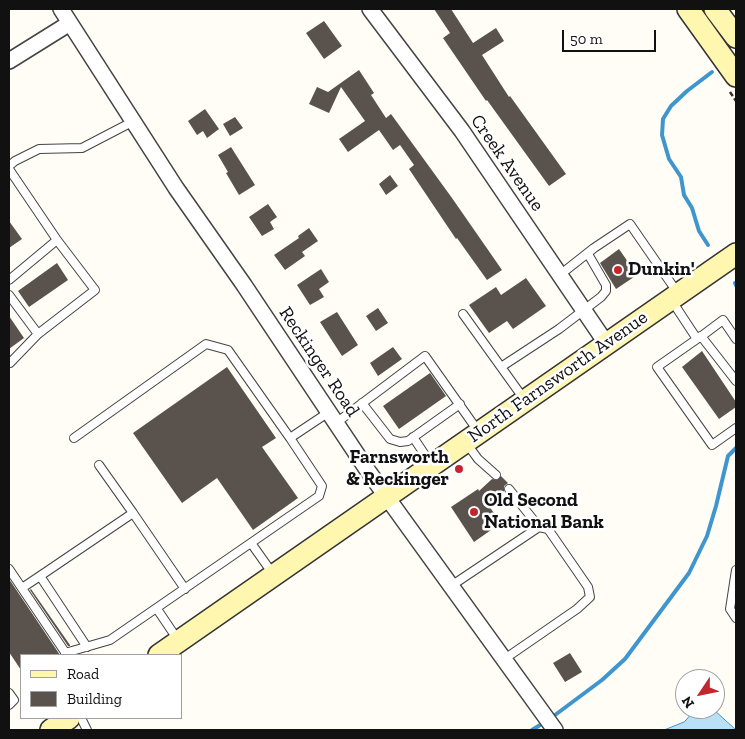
<!DOCTYPE html>
<style>
body{margin:0}
#map{position:relative;width:745px;height:739px;overflow:hidden;background:#fffdf5;font-family:"Zilla Slab",serif}
canvas{display:block}
.frame{position:absolute;inset:0;border:10px solid #111;pointer-events:none}
.legend{position:absolute;left:20px;top:654px;width:162px;height:65px;box-sizing:border-box;background:#fff;border:1px solid #a0a0a0;margin:0;padding:6px 9px;list-style:none;font-size:15px;color:#111}
.legend li{display:flex;align-items:center;gap:10px;height:25px}
.legend b{width:25px;border:1px solid #a0a0a0}
.north{position:absolute;left:675px;top:669px;width:50px;height:50px;box-sizing:border-box;background:#fff;border:1px solid #a0a0a0;border-radius:50%;rotate:236deg;font-size:14px;font-weight:700;line-height:20px;text-align:center;color:#111}
.north::after{content:'';display:block;margin:auto;width:18px;height:22px;background:#c4262e;clip-path:polygon(50% 0,100% 100%,50% 72%,0 100%)}
.scale{position:absolute;left:562px;top:30px;width:94px;height:22px;box-sizing:border-box;border:2px solid #111;border-top:0;padding-left:6px;font-size:15px;line-height:18px;white-space:nowrap;color:#111;-webkit-text-stroke:4px #fff;paint-order:stroke}
</style>
<div id="map">
<canvas width="745" height="739"></canvas>
<div class="frame"></div>
<ul class="legend">
<li><b style="height:6px;background:#fff6b0"></b>Road</li>
<li><b style="height:14px;background:#5a524d"></b>Building</li>
</ul>
<div class="north">N</div>
<div class="scale">50 m</div>
</div>
<script>
const g = document.querySelector('canvas').getContext('2d');
g.lineJoin = 'round';
function fillPath(path, color) { g.fillStyle = color; g.fill(path, 'evenodd'); }
function strokePath(path, color, width, dash) { g.strokeStyle = color; g.lineWidth = width; g.lineCap = dash ? 'butt' : 'round'; g.setLineDash(dash || []); g.stroke(path); }
function label(font, color, halo, rows, align = 'center') {
  g.font = font + ' "Zilla Slab",serif'; g.lineWidth = 5; g.setLineDash([]); g.textBaseline = 'middle'; g.strokeStyle = halo; g.fillStyle = color; for (const [text, x, y, turn = 0] of rows) {
    g.save(); g.translate(x, y); g.rotate((+turn || 0) * Math.PI / 180); g.textAlign = isNaN(turn) ? turn : align; if (halo) g.strokeText(text, 0, 0); g.fillText(text, 0, 0); g.restore();
  }
}
const water = new Path2D(`
 M 696,709 L 713,709 L 736,730 L 664,730 L 684,722 Z`);
const stream = new Path2D(`
 M 708,245 L 699,231 L 692,208 L 684,195 L 681,177 L 669,159 L 662,135 L 663,119 L 671,106 L 687,91 L 712,72
 M 735,283 L 736,285
 M 551,718 L 602,680 L 625,659 L 689,573 L 707,536 L 716,506 L 728,456 L 736,448
 M 532,730 L 545,722`);
const building = new Path2D(`
 M 434,9 L 451,9 L 473,43 L 496,28 L 504,41 L 482,55 L 509,97 L 510,96 L 566,174 L 549,186 L 487,100 L 486,101 L 443,38 L 450,33 Z
 M 324,21 L 342,46 L 324,59 L 306,33 Z
 M 359,70 L 374,93 L 371,95 L 386,118 L 391,114 L 452,198 L 502,270 L 487,280 L 457,238 L 456,239 L 409,169 L 414,165 L 400,145 L 393,150 L 379,130 L 348,152 L 339,139 L 365,121 L 341,87 L 329,113 L 309,104 L 317,87 L 328,92 Z
 M 205,109 L 219,129 L 207,138 L 203,131 L 197,135 L 188,121 Z
 M 235,117 L 243,128 L 230,136 L 223,124 Z
 M 231,147 L 255,185 L 239,195 L 226,173 L 228,172 L 218,155 Z
 M 390,175 L 398,186 L 386,195 L 379,184 Z
 M 268,204 L 277,217 L 270,222 L 274,229 L 262,236 L 249,217 Z
 M 9,221 L 22,239 L 9,248 Z
 M 309,228 L 318,241 L 302,252 L 305,256 L 285,270 L 274,255 L 299,238 L 298,236 Z
 M 619,249 L 637,275 L 616,289 L 600,263 Z
 M 57,263 L 68,280 L 29,307 L 18,291 Z
 M 321,269 L 329,282 L 319,289 L 324,297 L 310,305 L 297,285 Z
 M 526,278 L 546,306 L 513,329 L 507,321 L 489,333 L 469,305 L 496,287 L 501,295 Z
 M 378,308 L 388,323 L 376,331 L 366,316 Z
 M 337,312 L 358,345 L 342,356 L 320,322 Z
 M 9,316 L 24,338 L 9,349 Z
 M 393,347 L 402,359 L 378,376 L 370,363 Z
 M 702,351 L 736,402 L 736,407 L 719,419 L 682,367 Z
 M 227,367 L 276,438 L 262,447 L 298,498 L 253,530 L 217,478 L 182,503 L 133,433 Z
 M 430,373 L 446,396 L 399,429 L 383,406 Z
 M 501,476 L 508,483 L 504,486 L 504,491 L 489,506 L 501,523 L 474,542 L 451,507 L 478,489 L 479,491 L 492,479 L 497,480 Z
 M 9,579 L 60,655 L 21,655 L 21,670 L 9,652 Z
 M 31,589 L 70,645 L 70,646 L 68,646 L 30,590 Z
 M 570,653 L 582,672 L 565,682 L 553,663 Z`);
const path = new Path2D(`
 M 730,92 L 736,101`);
const lane = new Path2D(`
 M 9,166 L 15,161 L 39,149 L 82,148 L 132,122
 M 9,169 L 57,240 L 95,290 L 38,334 L 9,295
 M 561,274 L 594,248 L 630,224 L 677,292
 M 9,280 L 57,240
 M 672,301 L 697,339 L 657,367 L 712,445 L 736,428
 M 463,314 L 524,399
 M 701,336 L 736,381
 M 699,338 L 723,320 L 736,339
 M 10,363 L 38,334
 M 501,367 L 559,329 L 601,297 L 606,291 L 606,285 L 588,254
 M 362,403 L 390,439 L 400,442 L 408,441 L 460,404
 M 336,423 L 425,356 L 478,431
 M 413,437 L 431,464
 M 74,438 L 206,344 L 228,350 L 290,438 L 329,412
 M 467,444 L 478,459 L 496,475
 M 509,489 L 539,527
 M 133,513 L 185,589
 M 251,543 L 273,574
 M 9,569 L 67,655
 M 736,570 L 730,609 L 736,618
 M 451,586 L 539,527 L 548,529 L 588,587 L 590,597 L 577,609 L 503,660
 M 22,588 L 40,576
 M 157,609 L 178,640
 M 87,647 L 40,576 L 133,513 L 99,465
 M 65,653 L 110,640 L 319,496 L 322,486 L 290,438
 M 9,693 L 14,700 L 9,705
 M 81,718 L 87,730`);
const street = new Path2D(`
 M 61,9 L 176,188 L 244,285 L 368,471 L 555,730
 M 370,9 L 462,131 L 606,343
 M 9,61 L 70,23`);
const secondary = new Path2D(`
 M 688,9 L 736,76
 M 715,9 L 736,37
 M 159,655 L 736,254
 M 51,730 L 69,718`);
const markers = [
 [618,270,5,"#c4262e"],
 [459,469,5,"#c4262e"],
 [474,512,5,"#c4262e"]
];
const streetNames = [
 ["Creek Avenue",507,163,55],
 ["Reckinger Road",319,362,56],
 ["North Farnsworth Avenue",558,377,-35]
];
const poiNames = [
 ["Dunkin'",628,270],
 ["Farnsworth",449,458,"right"],
 ["& Reckinger",449,480,"right"],
 ["Old Second",484,501],
 ["National Bank",484,523]
];
fillPath(water, '#b9e0f7');
strokePath(water, '#3f96cf', 1);
strokePath(stream, '#3f96cf', 4);
fillPath(building, '#5a524d');
strokePath(lane, '#444', 10);
strokePath(street, '#444', 18);
strokePath(secondary, '#333', 24);
strokePath(path, '#333', 2.5, [5, 2.5]);
strokePath(lane, '#fff', 8);
strokePath(street, '#fff', 15);
strokePath(secondary, '#fff6b0', 21);
for (const [x, y, r, color] of markers) { const dot = new Path2D(); dot.arc(x, y, r, 0, 2 * Math.PI); g.fillStyle = color; g.fill(dot); strokePath(dot, '#fff', 2); }
label('19px', '#111', '#fff', streetNames);
label('bold 19px', '#111', '#fff', poiNames, 'left');
</script>
